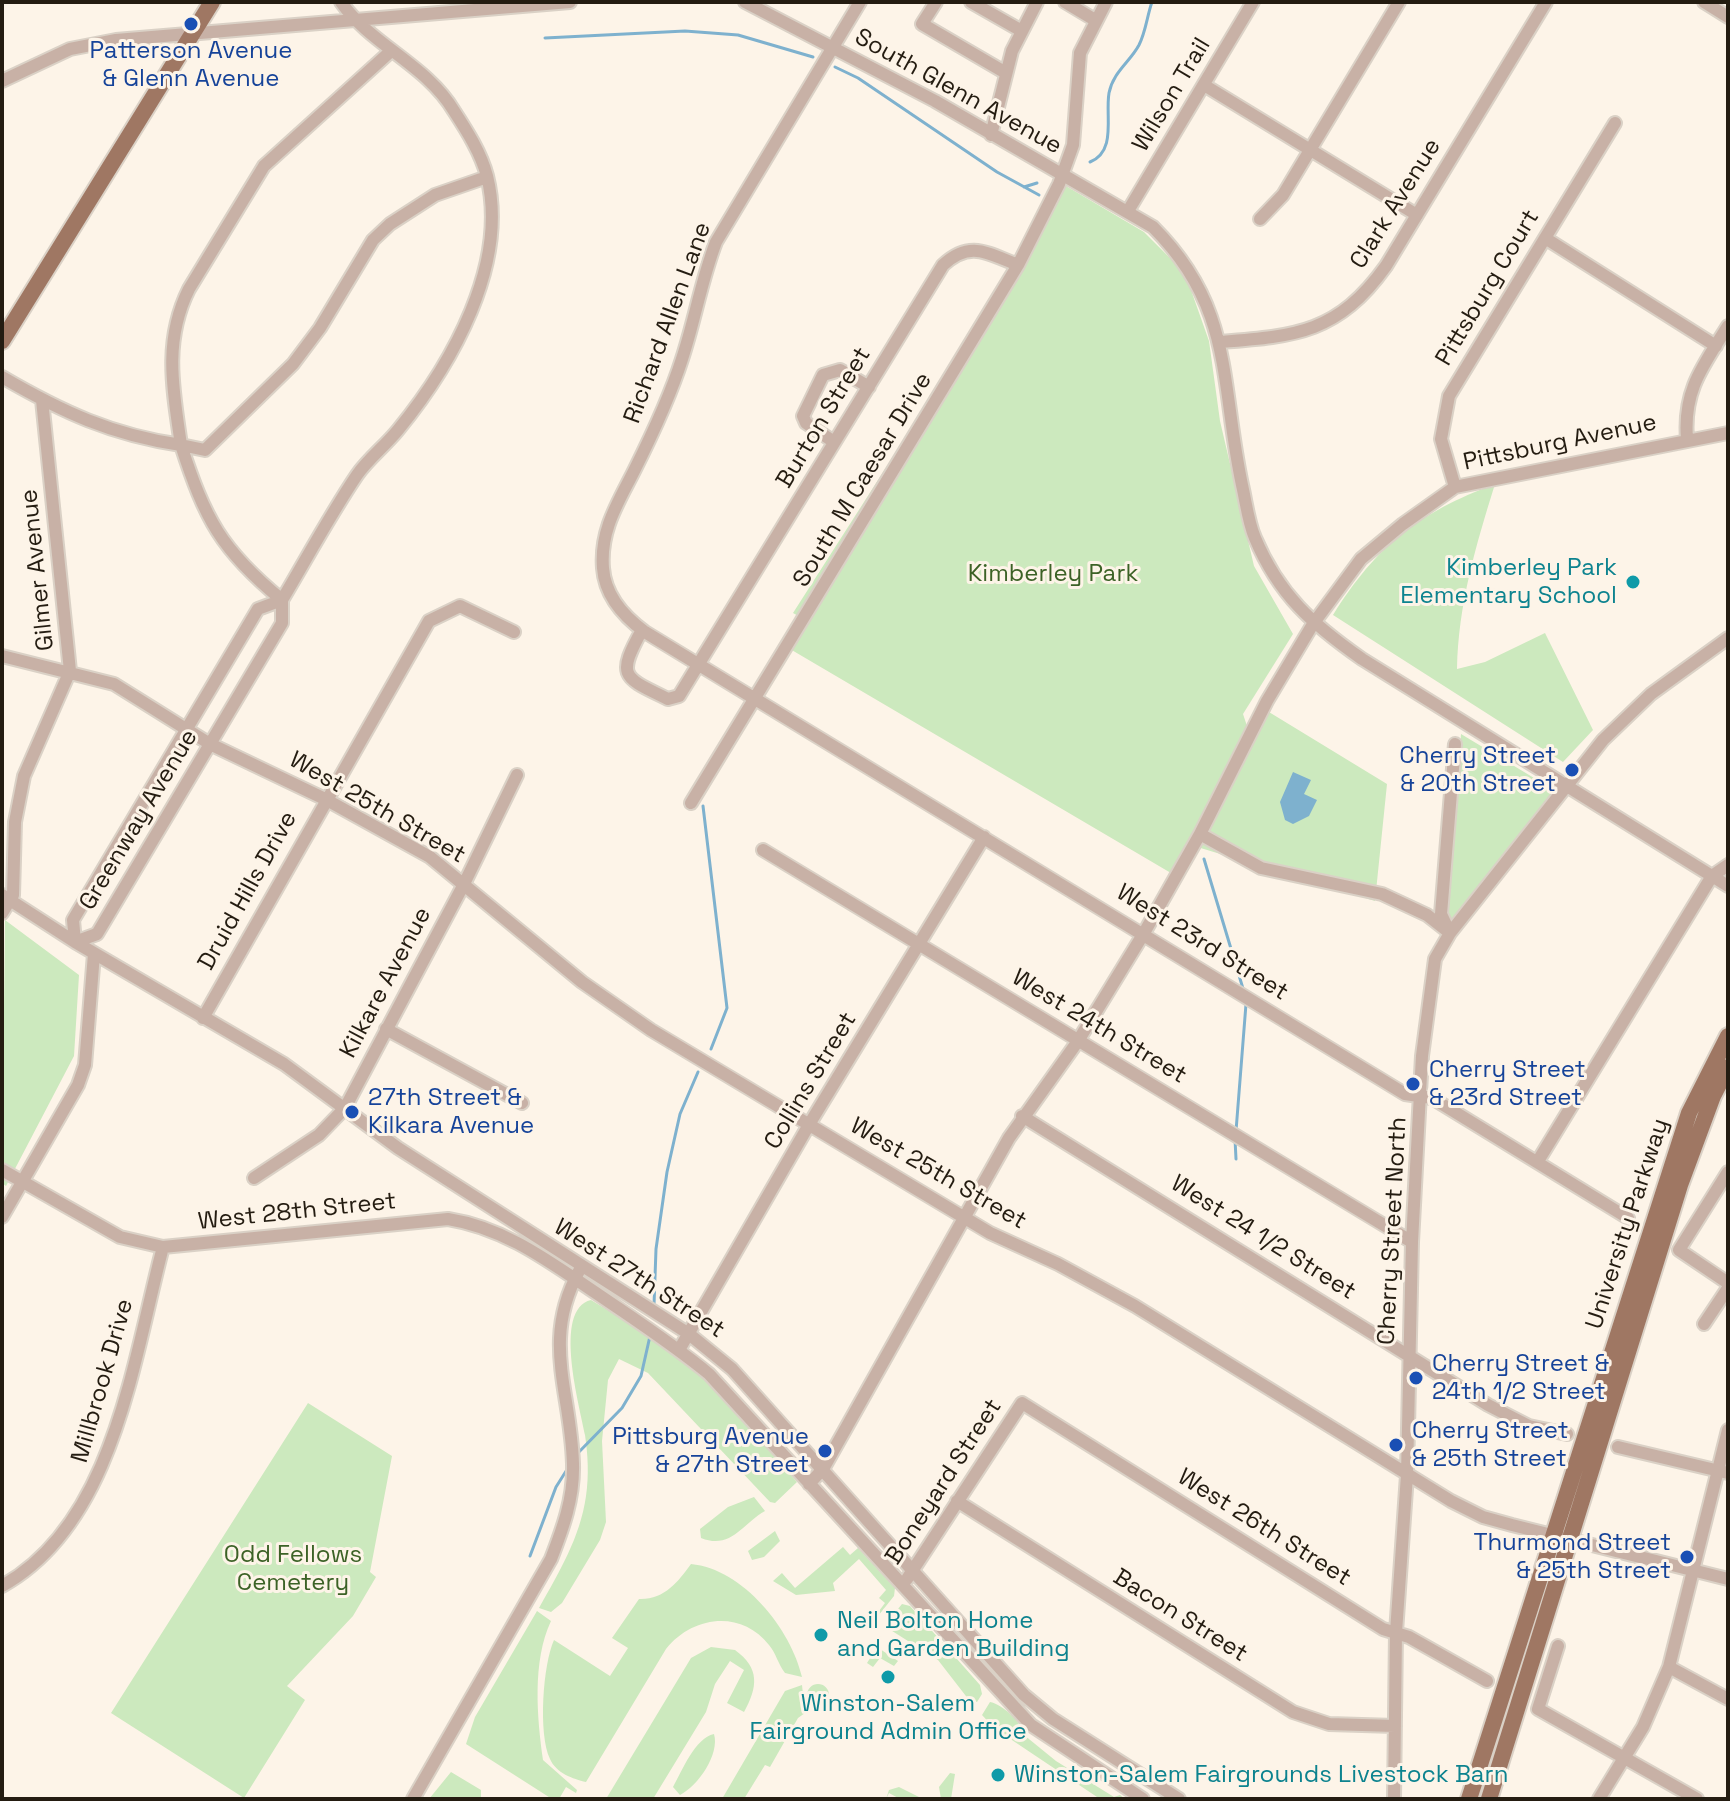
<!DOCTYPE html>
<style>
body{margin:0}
#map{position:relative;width:1730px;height:1801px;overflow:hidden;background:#fdf4e8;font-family:"Space Grotesk",sans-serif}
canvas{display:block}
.frame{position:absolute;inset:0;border:4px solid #241c11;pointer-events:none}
</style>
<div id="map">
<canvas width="1730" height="1801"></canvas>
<div class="frame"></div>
</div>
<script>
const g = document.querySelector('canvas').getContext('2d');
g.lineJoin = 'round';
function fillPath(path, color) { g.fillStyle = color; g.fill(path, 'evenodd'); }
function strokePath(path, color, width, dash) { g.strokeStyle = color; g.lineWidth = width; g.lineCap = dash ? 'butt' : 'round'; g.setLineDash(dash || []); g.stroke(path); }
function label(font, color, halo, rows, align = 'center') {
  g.font = font + ' "Space Grotesk",sans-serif'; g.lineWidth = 6; g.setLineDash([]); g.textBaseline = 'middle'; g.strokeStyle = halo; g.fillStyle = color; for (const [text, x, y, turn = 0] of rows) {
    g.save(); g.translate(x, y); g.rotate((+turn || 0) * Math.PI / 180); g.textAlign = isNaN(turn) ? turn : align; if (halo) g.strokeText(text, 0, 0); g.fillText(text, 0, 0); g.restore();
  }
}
const green = new Path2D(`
 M 1066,186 L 1144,232 L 1185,273 L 1209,341 L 1220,421 L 1254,566 L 1293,634 L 1243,714 L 1249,732 L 1264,709 L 1387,784 L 1375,901 L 1194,846 L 1176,876 L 790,649 L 807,621 L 793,613 Z
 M 1495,484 C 1476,545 1458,605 1457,669 L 1485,662 L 1545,633 L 1593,730 L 1563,762 L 1333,615 C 1377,545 1418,513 1495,484 Z
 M 1461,734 L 1554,790 L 1451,924 L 1448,914 Z
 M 5,920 L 79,975 L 74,1056 L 6,1186 L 2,1183 Z
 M 591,1300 L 670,1348 L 703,1376 L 797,1482 L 775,1503 L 770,1502 L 648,1373 L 619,1359 L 608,1380 L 602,1441 L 606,1522 L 600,1540 L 562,1603 L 551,1612 L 539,1608 C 559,1572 580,1538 586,1496 C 589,1476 588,1455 585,1435 C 580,1407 552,1309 591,1300 Z
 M 308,1403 L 392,1456 L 370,1572 L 376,1577 L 353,1616 L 287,1686 L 305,1700 L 244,1798 L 111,1713 Z
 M 754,1497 L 765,1511 C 742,1524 731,1550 701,1538 L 700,1529 L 728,1507 Z
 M 775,1531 L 780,1541 L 764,1557 L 752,1560 L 748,1551 Z
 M 843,1547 L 850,1555 L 858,1548 L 895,1588 L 894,1596 L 870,1626 L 863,1624 L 862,1619 L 870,1623 L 885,1603 L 879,1598 L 886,1590 L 859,1559 L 833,1583 L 835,1591 L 796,1595 L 773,1581 L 782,1573 L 795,1588 Z
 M 691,1564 C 743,1569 791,1629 802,1677 L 785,1673 C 778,1664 776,1653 769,1645 C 741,1609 692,1616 666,1649 L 586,1782 C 573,1779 556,1773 550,1759 C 538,1734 543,1664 554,1640 L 610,1676 L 628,1648 L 612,1638 L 639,1599 C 664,1600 678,1582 691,1564 Z
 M 902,1604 L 910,1606 L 980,1685 L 982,1694 L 977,1702 L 969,1700 L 938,1660 L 889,1629 L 888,1621 Z
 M 537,1611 L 551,1621 C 532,1661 537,1718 543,1760 L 577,1790 L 576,1793 L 566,1787 L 559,1799 L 552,1799 L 466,1744 L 475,1717 Z
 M 711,1647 L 735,1650 C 760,1668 758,1687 744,1712 L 727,1703 L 744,1670 L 730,1661 L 715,1684 L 706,1712 L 653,1799 L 606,1799 L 691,1658 Z
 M 877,1647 L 898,1661 L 894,1666 L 880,1658 L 873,1667 L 867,1663 Z
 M807 1695a11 11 0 1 1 22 0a11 11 0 1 1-22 0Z
 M 802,1685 L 805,1713 L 798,1718 L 770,1767 L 765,1765 L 744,1799 L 722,1799 L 785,1691 Z
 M 990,1702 C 1002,1704 1022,1722 1024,1735 L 1056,1761 L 1114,1797 L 1120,1795 L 1125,1799 L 1097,1797 L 994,1728 L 982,1715 Z
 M 714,1734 C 720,1754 698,1786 680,1795 L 673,1787 C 682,1771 695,1738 714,1734 Z
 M 451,1772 L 481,1790 L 481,1799 L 429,1799 Z
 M 950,1773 L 955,1774 L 951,1799 L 941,1799 L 939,1787 Z
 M 899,1787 L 923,1799 L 900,1799 L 889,1793 L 886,1799 L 889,1790 Z`);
const water = new Path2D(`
 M 1293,772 L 1311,780 L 1304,794 L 1317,800 L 1309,816 L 1293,824 L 1285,820 L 1280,802 Z`);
const stream = new Path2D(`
 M 545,38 L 685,31 L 738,35 L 813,57
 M 835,67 L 858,78 L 997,172 L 1039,195
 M 1090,162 C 1117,151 1105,116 1109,93 C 1113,72 1130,62 1139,45 C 1146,31 1147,16 1152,2
 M 1024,187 L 1037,183
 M 703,806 L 727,1008 L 711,1049
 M 1204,859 L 1244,992
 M 1236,1131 L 1246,1004
 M 1235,1139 L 1236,1159
 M 654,1305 L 656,1249 L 667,1172 L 680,1114 L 698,1072
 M 576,1455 L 622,1408 L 641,1376 L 650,1336
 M 530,1556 L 556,1487 L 568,1468`);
const minor = new Path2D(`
 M 745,2 L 935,101 L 1153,227 C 1234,308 1220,382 1242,485 C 1246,502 1248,522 1255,538 C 1279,595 1312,624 1362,659 L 1728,886
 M 860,2 L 716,242 C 701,281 695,320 682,359 C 670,397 652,435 634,471 C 618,503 600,530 603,568 C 605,595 623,616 645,632 L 1405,1094 L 1432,1098 L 1628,1218
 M 936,2 L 922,24 L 1006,73
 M 971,2 L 1020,30
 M 1065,2 L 1095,20
 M 1704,2 L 1728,17
 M 391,51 L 264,166 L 189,289 C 163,341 173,390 181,445 L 205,450 L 293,364 L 320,328 L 373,240 L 390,224 L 435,195 L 487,177
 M 2,81 L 70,49 L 116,40 L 570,2
 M 1204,85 L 1417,215
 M 991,135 L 1012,51 L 1037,2
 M 1128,211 L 1253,2
 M 1260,219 L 1283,195 L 1399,2
 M 1545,238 L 1716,346
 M 1220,342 C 1297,336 1338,333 1386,266 L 1546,2
 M 2,377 C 62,412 112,435 181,445 C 205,519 221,550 282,600
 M 1687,439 C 1683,390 1703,366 1728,326
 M 834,442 L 806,423 L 803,416 L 823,375 L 840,370 L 869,387
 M 1455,487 L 1441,439 L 1449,396 L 1615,123
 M 642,630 C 616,677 623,677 668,699 L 679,696 L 943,265 C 970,240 987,253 1018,265
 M 2,656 L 114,684 L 210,744 L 325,799 L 430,857 L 582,982 L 651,1030 L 990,1233 L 1058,1264 L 1135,1306 L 1451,1501 L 1483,1517 L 1512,1525 L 1728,1579
 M 691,803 L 1018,265 L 1059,184 L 1073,145 L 1080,53 L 1106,2
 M 1200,834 L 1261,868 L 1382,894 L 1427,915 L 1450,933
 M 763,850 L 1412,1242
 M 2,895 L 75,942 L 284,1064 L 398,1148 L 689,1334 L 732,1369 L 1024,1695 L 1053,1719 L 1179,1799
 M 2,913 L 13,895 L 15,822 L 24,776 L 70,671 L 42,400
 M 1449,931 L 1441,914 L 1455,744
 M 75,942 L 97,934 L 282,623 L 282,600 C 307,558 330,515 357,475 C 368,459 385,446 398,430 C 452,364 509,264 487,176 C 481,153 467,131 454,111 C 427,65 371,45 341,2
 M 75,942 L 73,920 L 258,609 L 282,600
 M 203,1018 L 429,621 L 460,606 L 514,632
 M 386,1029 L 522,1103
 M 1022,1116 L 1488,1405 L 1529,1426 L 1567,1434
 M 1538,1161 L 1712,876 L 1728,865
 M 2,1170 L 120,1237 L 163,1247 L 448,1219 C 506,1228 551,1263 599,1295 C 637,1321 674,1345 709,1374 L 1031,1725 L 1143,1799
 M 1728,1172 L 1679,1250 L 1728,1283
 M 254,1178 L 319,1135 L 345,1108 L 464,884 L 517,775
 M 2,1217 L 78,1085 L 85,1065 L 94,954
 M 1704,1324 L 1728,1288
 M 679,1350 L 810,1123 L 984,837
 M 1618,1447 L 1728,1473
 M 809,1484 L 823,1469 L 1009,1138 L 1078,1041 L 1144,933 L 1200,834 L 1267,701 L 1313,624 L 1361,559 L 1403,524 L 1455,487 L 1728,433
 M 957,1501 L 1293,1712 L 1329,1724 L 1395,1726
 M 907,1579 L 1022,1403 L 1383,1629 L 1409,1637 L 1487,1681
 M 2,1586 C 114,1524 133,1360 163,1247
 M 1558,1646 L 1538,1709 L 1697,1799
 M 1669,1667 L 1728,1699
 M 413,1799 L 551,1559 C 563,1528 574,1498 573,1464 C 571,1391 541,1341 579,1271
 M 1394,1799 L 1396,1632 L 1407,1475 L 1412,1242 L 1422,1056 L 1435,959 L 1450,933 L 1603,740 L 1651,694 L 1728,638
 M 1599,1799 L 1643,1727 L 1669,1667 L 1728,1430`);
const major = new Path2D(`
 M 2,341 L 212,2
 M 1469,1799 L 1689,1113 L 1728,1036
 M 1489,1799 L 1680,1185 L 1713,1096 L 1728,1067`);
const markers = [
 [191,24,8,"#1a4fb4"],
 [1633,582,8,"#0f9aa8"],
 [1572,770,8,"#1a4fb4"],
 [1413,1084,8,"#1a4fb4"],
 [352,1112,8,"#1a4fb4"],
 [1416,1378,8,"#1a4fb4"],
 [1396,1445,8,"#1a4fb4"],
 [825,1451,8,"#1a4fb4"],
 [1687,1557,8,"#1a4fb4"],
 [821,1635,8,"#0f9aa8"],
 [888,1677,8,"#0f9aa8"],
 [998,1775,8,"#0f9aa8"]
];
const transitNames = [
 ["Patterson Avenue",191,51,"center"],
 ["& Glenn Avenue",191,79,"center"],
 ["Cherry Street",1556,756,"right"],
 ["& 20th Street",1556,784,"right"],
 ["Cherry Street",1429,1070],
 ["& 23rd Street",1429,1098],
 ["27th Street &",368,1098],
 ["Kilkara Avenue",368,1126],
 ["Cherry Street &",1432,1364],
 ["24th 1/2 Street",1432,1392],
 ["Cherry Street",1412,1431],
 ["& 25th Street",1412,1459],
 ["Pittsburg Avenue",809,1437,"right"],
 ["& 27th Street",809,1465,"right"],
 ["Thurmond Street",1671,1543,"right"],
 ["& 25th Street",1671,1571,"right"]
];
const streetNames = [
 ["South Glenn Avenue",958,92,29],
 ["Wilson Trail",1172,95,-59],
 ["Clark Avenue",1396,204,-58],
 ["Pittsburg Court",1488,288,-59],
 ["Richard Allen Lane",668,323,-70],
 ["Burton Street",824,418,-59],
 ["Pittsburg Avenue",1560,443,-12],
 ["South M Caesar Drive",863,480,-59],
 ["Gilmer Avenue",38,570,-96],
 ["West 25th Street",377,808,30],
 ["Greenway Avenue",139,820,-59],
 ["Druid Hills Drive",248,891,-61],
 ["West 23rd Street",1202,943,32],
 ["Kilkare Avenue",386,983,-62],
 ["West 24th Street",1099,1027,31],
 ["Collins Street",811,1081,-59],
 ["West 25th Street",938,1174,30],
 ["West 28th Street",297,1212,-6],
 ["University Parkway",1628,1224,-72],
 ["Cherry Street North",1393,1231,-87],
 ["West 24 1/2 Street",1263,1238,32],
 ["West 27th Street",639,1279,33],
 ["Millbrook Drive",103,1381,-74],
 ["Boneyard Street",944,1482,-57],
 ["West 26th Street",1264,1528,32],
 ["Bacon Street",1180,1616,32]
];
const cultureNames = [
 ["Kimberley Park",1617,568,"right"],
 ["Elementary School",1617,596,"right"],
 ["Neil Bolton Home",837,1621],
 ["and Garden Building",837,1649],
 ["Winston-Salem",888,1704,"center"],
 ["Fairground Admin Office",888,1732,"center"],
 ["Winston-Salem Fairgrounds Livestock Barn",1014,1775]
];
const parkNames = [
 ["Kimberley Park",1053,574],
 ["Odd Fellows",293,1555],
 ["Cemetery",293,1583]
];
fillPath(green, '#cce9be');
fillPath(water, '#7eb1ce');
strokePath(stream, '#7eb1ce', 3);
strokePath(minor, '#dad1c6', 16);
strokePath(major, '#dad1c6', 20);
strokePath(minor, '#c8b1a6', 12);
strokePath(major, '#9f7763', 16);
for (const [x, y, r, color] of markers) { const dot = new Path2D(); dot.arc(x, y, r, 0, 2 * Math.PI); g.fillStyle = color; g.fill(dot); strokePath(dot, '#fdf4e8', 3); }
label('24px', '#164399', '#fdf4e8', transitNames, 'left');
label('24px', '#241c11', '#fdf4e8', streetNames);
label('24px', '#0d838f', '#fdf4e8', cultureNames, 'left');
label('24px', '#3c6226', '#fdf4e8', parkNames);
</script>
